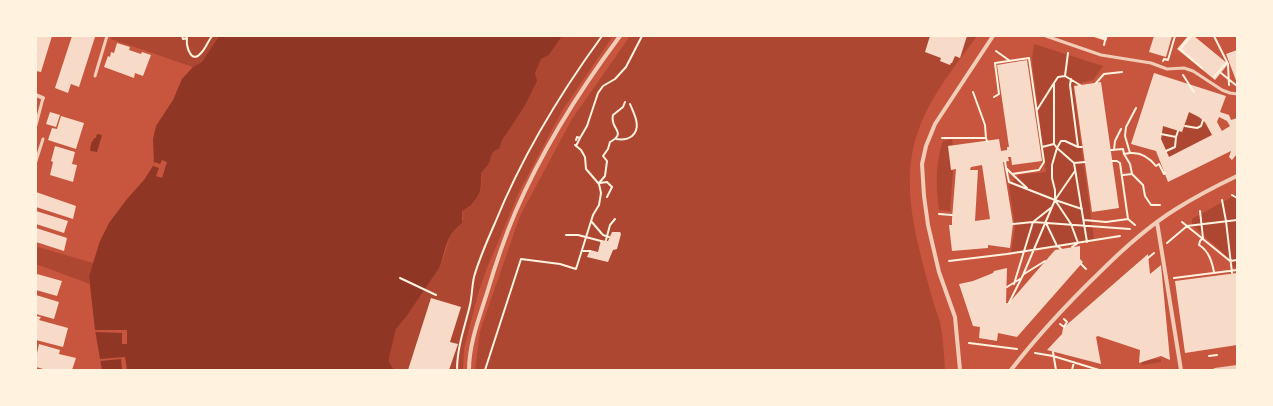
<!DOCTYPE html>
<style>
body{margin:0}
#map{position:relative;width:1273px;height:406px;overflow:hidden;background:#c8553d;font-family:Commissioner,sans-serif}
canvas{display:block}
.frame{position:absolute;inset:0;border:37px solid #fff3e0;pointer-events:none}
</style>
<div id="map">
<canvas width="1273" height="406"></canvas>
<div class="frame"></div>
</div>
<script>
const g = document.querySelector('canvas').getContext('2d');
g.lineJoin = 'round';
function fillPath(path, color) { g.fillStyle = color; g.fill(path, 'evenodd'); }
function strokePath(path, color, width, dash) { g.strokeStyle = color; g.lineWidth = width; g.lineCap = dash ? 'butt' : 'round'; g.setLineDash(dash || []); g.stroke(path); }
const green = new Path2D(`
 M 112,36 L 219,36 L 202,62 L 193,67 L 111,39 Z
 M 562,36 L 613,36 L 562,111 L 520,190 L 487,268 L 478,294 L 464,349 L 463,370 L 394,370 L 389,362 L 389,358 L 396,329 L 406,317 L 427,284 L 432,278 L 443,259 L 450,236 L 463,219 L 462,211 C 465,208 467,209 470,206 C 482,193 482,189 481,173 C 483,170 486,168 488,165 C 492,159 489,152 499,149 L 541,59 L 549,55 Z
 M 630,36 L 977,36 C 956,65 933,92 920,126 C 897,183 918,245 933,301 C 935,308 938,315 940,322 C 943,337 944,354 945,370 L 475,370 L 480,331 L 520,216 L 572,119 Z
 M 1034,44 L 1103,66 L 1093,80 L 1073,85 L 1094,240 L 1011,253 L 1015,226 L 1009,186 L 1019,175 L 1046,172 L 1032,61 Z
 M 1189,112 C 1201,117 1206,124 1212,135 L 1169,157 L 1161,139 L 1163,126 L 1182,132 Z
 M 952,139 L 953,145 L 948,146 L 951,170 L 953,171 L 950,211 L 939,210 C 936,187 935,163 943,141 Z
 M 1237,194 L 1237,267 L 1233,267 L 1232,259 L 1230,259 L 1192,225 L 1192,219 Z
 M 38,247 L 93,263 L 89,276 L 90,284 L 36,264 L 36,254 Z
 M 1161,359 L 1161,362 L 1142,365 L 1142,360 Z`);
const water = new Path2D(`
 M 219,36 L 562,36 L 549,55 L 541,59 L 535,73 L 537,81 L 524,107 L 503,139 L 499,149 C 489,152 492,159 488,165 C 486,168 483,170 481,173 C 481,190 482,193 470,206 C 467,208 465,209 462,211 L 462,223 C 444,237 447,249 439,268 L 406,317 L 396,329 L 389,358 L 389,362 L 394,370 L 102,370 L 95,330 L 89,276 L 100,241 L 109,223 L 127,199 L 144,180 L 153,166 L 154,162 L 153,139 L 156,126 L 173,100 L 182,79 L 193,67 L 202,62 Z
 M 97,134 L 102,135 L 97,152 L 91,151 L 90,149 L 92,141 L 93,141 L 94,138 L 96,138 Z`);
const pier = new Path2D(`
 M 162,160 L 167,162 L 162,178 L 156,176 L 159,168 L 153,166 L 154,162 L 160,164 Z
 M 95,330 L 127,330 L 127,344 L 122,344 L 122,333 L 95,332 Z
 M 125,357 L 127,370 L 122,370 L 121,359 L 100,361 L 100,359 Z`);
const building = new Path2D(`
 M 36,36 L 52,36 L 41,72 L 36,71 Z
 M 72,36 L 91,36 L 95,37 L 79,87 L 71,84 L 68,93 L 55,88 Z
 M 930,36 L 967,36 L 960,58 L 955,56 L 952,63 L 951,63 L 950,65 L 940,61 L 941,58 L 925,52 Z
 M 1091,36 L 1108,36 L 1106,41 Z
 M 1154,36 L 1172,36 L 1166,57 L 1149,52 Z
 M 1188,36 L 1194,36 L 1228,64 L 1215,80 L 1177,49 Z
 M 117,43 L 130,47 L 129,50 L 141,54 L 142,52 L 151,55 L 143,76 L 135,73 L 134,78 L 104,67 L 108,56 L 110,57 L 111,52 L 114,53 Z
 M 1237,50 L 1237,83 L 1226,54 Z
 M 1027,60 L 1042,161 L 1012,165 L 1011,157 L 1008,157 L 1009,161 L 1003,162 L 1013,224 L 1010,248 L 988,245 L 988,248 L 952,251 L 949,225 L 952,225 L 952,219 L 956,169 L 951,170 L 948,146 L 999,139 L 1001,151 L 1007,150 L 1007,147 L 1009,147 L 997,65 ZM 982,165 L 990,219 L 975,221 L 978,170 L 970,170 L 971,167 Z
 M 1154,73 L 1226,96 L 1220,112 L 1229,115 L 1231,120 L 1237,118 L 1237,154 L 1232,160 L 1229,157 L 1231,151 L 1168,182 L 1156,151 L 1131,144 ZM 1189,112 L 1199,117 L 1205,122 L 1212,135 L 1169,157 L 1161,139 L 1163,126 L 1182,132 ZM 1219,117 L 1227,121 L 1230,126 L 1222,131 L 1217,122 Z
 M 1101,82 L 1119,208 L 1092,212 L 1074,86 Z
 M 50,112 L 60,115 L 56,127 L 46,124 Z
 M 61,116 L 84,123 L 76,149 L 48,140 L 52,128 L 57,129 Z
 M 55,146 L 75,152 L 72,164 L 77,165 L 73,182 L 50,175 L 53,162 L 51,161 Z
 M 36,192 L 76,206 L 73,219 L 36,207 Z
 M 36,211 L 68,221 L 64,233 L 36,224 Z
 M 36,228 L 67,238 L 64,251 L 36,242 Z
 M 612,232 L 620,232 L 621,234 L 617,249 L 613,250 L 608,262 L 587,257 L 590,250 L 598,252 L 601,240 L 608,241 Z
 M 1080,246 L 1080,259 L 1083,262 L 1017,337 L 998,333 L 997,341 L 979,338 L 980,327 L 973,326 L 959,284 L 973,281 L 993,273 L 994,271 L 1007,268 L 1006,303 L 1009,303 L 1055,250 Z
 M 1148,254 L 1150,274 L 1161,265 L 1170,360 L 1161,356 L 1139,363 L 1140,350 L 1098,336 L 1096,337 L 1101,364 L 1047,350 L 1062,334 L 1063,328 Z
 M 1237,273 L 1237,345 L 1185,353 L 1175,281 Z
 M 37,274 L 62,281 L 57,296 L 36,290 Z
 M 36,295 L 59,302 L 54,319 L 36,314 Z
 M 431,298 L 461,307 L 450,342 L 458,344 L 449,370 L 408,370 Z
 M 36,316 L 41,317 L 39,320 L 68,328 L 63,347 L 36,340 Z
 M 39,344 L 60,350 L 59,354 L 76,358 L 72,370 L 47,370 L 36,367 L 36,358 Z`);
const path = new Path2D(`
 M 182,36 L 183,39 L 187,38 C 186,46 191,65 201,53 C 206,48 208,41 212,36
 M 1099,36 L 1105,38
 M 1191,36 L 1180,49 L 1202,68
 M 1214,36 L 1228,64 L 1229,85
 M 1104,45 L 1106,36
 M 996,51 L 1010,61
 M 1163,61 L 1164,59 L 1168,60 L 1175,36
 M 1221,73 L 1237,86
 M 1183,75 L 1194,92
 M 1065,76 L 1080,85
 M 1214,77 L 1227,62
 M 1071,79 L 1070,85 L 1078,147 L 1082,147
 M 1054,83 L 1058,77 L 1065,76 L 1068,53
 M 1096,83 L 1104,74 L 1122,72
 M 973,92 L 985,125 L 986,138 L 987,141
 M 994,97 L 999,94 L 995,63 L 1029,58 L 1044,162 L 1039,170 L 1012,174 L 1006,168 L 1005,161
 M 1185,126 L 1197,128 L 1201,126 L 1203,120
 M 1161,134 L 1176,137 L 1178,131
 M 580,138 L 587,126 L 598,93 L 603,86 L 615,79 L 626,67 L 642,36
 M 942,138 L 986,138
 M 616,139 C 622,140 627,140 632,136 C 642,127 634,114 630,104
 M 576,140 L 577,137 L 580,138 L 576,146
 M 1042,147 L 1054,144
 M 1111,150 L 1123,149 L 1124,154 L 1130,164 L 1132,174 L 1143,185 L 1145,196 L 1151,205 L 1160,205
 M 1114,150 L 1115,141 L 1121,129
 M 1166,151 L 1175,147 L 1176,137
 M 1130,153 C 1141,152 1149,157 1156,166 L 1159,164 L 1164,174 L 1165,173
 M 1124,154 L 1130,153 L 1125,136 L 1126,127 L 1136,108
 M 1112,161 L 1117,161 L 1120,163 L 1128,219 L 1135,225
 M 1085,162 L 1074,163 L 1087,242
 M 1074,163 L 1057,148 L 1061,141 L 1065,141 L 1078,147
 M 1006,168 L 1009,182 L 1055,200 L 1071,224 L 1078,243 L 1072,247
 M 1075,171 L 1055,200 L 1082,209
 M 1012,174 L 1027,188
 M 1123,175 L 1132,174
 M 599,183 L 605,176 L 607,161 L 603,156 L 608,149 L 610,142 C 628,132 609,129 613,115 L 623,107 L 625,102
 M 600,183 L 607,182 L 612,187 L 607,197
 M 1232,195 L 1237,198
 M 1222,200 L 1226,221 L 1232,273
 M 1200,211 L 1203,238 L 1200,241 L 1199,245 C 1209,251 1212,262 1214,272
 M 939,214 L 952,215
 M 1084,220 L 1106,222 L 1128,219
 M 591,221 L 603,235 L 609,237
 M 1182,222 L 1230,261 L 1237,260
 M 1046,223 L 1057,246 L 1061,249
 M 1013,224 L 1033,222 L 1130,229
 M 566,235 L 578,235 L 601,241
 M 606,240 L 610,225 L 615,219
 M 1167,243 L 1187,226 L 1237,220
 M 582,251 L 590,251
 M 1148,258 L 1154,253
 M 949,261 L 1007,254 L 1120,236
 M 1081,264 L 1086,269
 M 1024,274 L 1045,261
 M 400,278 L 436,295
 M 1174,278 L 1237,270
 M 1014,284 L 1033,222 L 1052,207
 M 1007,287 L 1020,279
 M 1009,303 L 1023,275 L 1055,200 L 1055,190 L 1052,178 L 1052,165 L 1057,148 L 1054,144 L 1054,83 L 1037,110
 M 1060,324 L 1064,327 L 1067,322 L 1064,319
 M 969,343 L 1017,349
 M 1053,352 L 1056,370
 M 1035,353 L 1053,356 L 1099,370
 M 1209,356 L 1217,355
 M 457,370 C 457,347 465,326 470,305 C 472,296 472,286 474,277 C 479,259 487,241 495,223 C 522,156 559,95 602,36
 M 485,370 L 521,259 L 560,264 L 576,269 L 593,215 L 599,205 L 601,193 L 599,184 L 586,169 L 585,157 L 581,150 L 575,145
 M 1072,370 L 1074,362`);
const service = new Path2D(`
 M 1046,36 L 1101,55 L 1151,63 L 1167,69 L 1184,68 L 1193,71 L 1222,90 L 1230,93 L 1237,94
 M 95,76 L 107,36
 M 36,125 L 43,98
 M 36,161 L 43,139`);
const minor = new Path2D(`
 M 36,95 L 43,98
 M 1157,222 L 1181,370
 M 469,370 C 469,344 479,318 487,293 C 495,266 504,239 515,213 C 542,150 579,91 620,36
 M 960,370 L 955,317 L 939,272 L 928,225 L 924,196 L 922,164 L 926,146 L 935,124 L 993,36
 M 1011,370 C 1038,335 1067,304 1099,273 C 1122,250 1147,227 1176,209 C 1195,197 1216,186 1237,176
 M 1215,370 L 1237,367`);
fillPath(green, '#ae4732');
fillPath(water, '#8f3625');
fillPath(pier, '#c8553d');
fillPath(building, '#f7dbc8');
strokePath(path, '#fff3e0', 2);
strokePath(service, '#f1ccb7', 3);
strokePath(minor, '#f1ccb7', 4);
</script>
